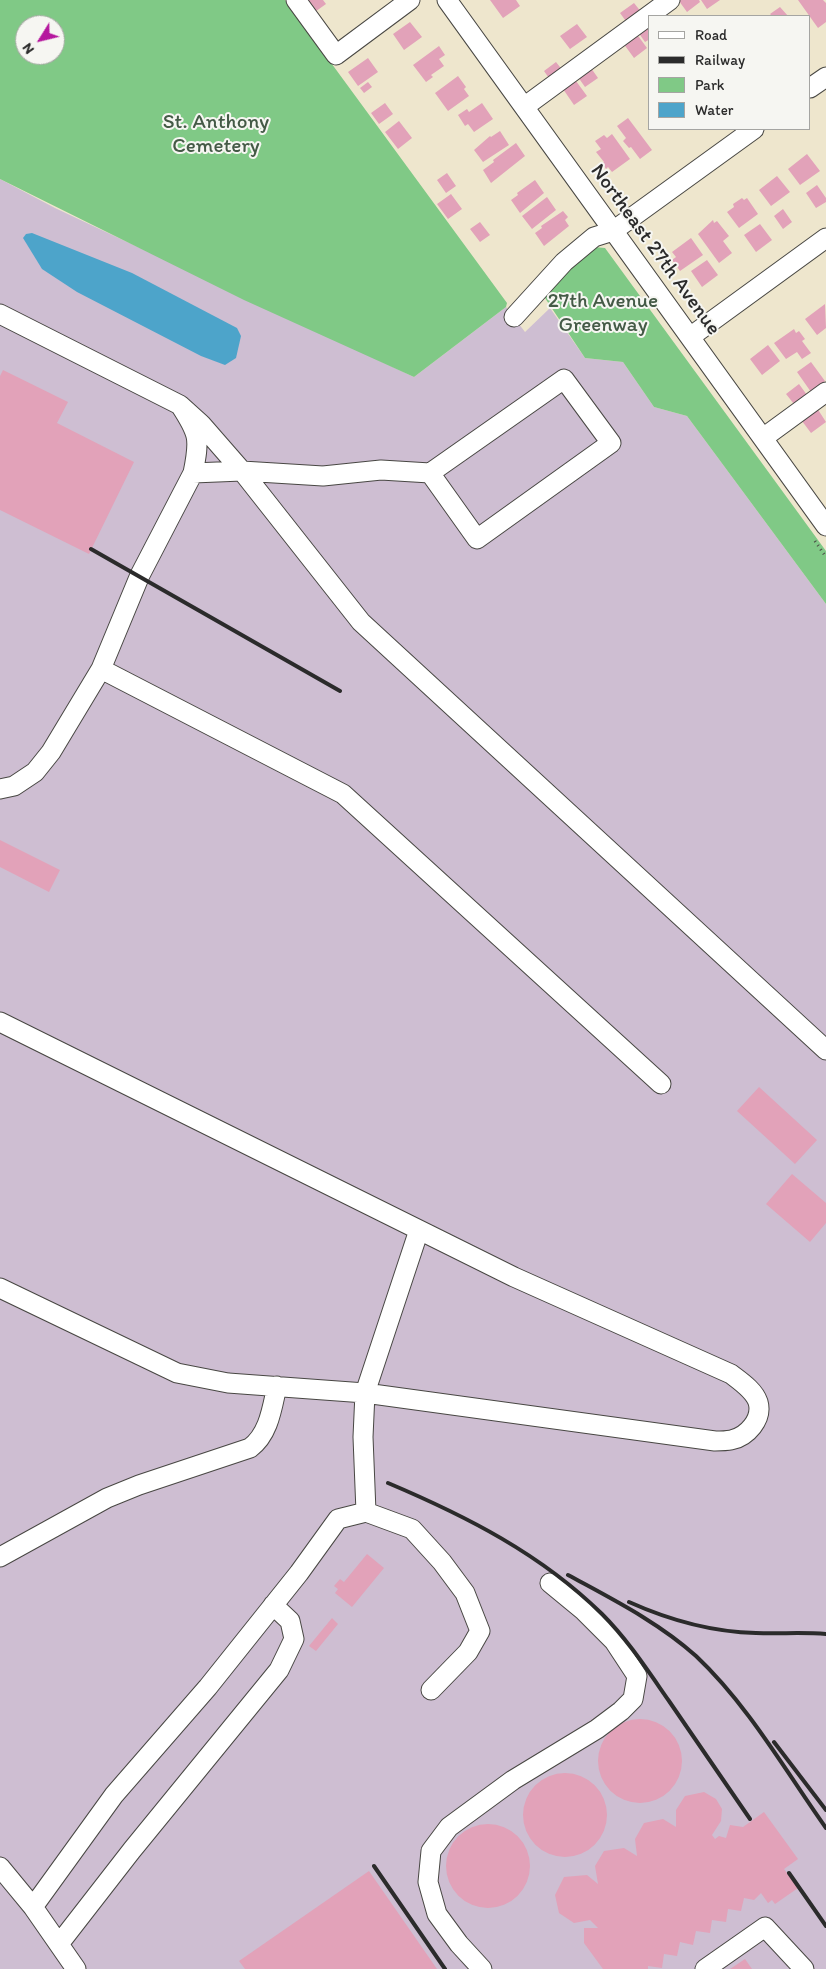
<!DOCTYPE html>
<style>
body{margin:0}
#map{position:relative;width:826px;height:1969px;overflow:hidden;background:#eee6cd;font-family:Itim,sans-serif}
canvas{display:block}
.legend{position:absolute;left:648px;top:15px;width:162px;height:115px;box-sizing:border-box;background:#f6f6f2;border:1px solid #a5a5a2;margin:0;padding:6px 9px;list-style:none;font-size:15px;color:#2b2b2b}
.legend li{display:flex;align-items:center;gap:10px;height:25px}
.legend b{width:25px;border:1px solid #a5a5a2}
.north{position:absolute;left:15px;top:15px;width:50px;height:50px;box-sizing:border-box;background:#f6f6f2;border:1px solid #a5a5a2;border-radius:50%;rotate:234deg;font-size:14px;font-weight:700;line-height:20px;text-align:center;color:#2b2b2b}
.north::after{content:'';display:block;margin:auto;width:18px;height:22px;background:#b5179e;clip-path:polygon(50% 0,100% 100%,50% 72%,0 100%)}
</style>
<div id="map">
<canvas width="826" height="1969"></canvas>
<ul class="legend">
<li><b style="height:6px;background:#fff"></b>Road</li>
<li><b style="height:6px;background:#2b2b2b"></b>Railway</li>
<li><b style="height:14px;background:#80c986"></b>Park</li>
<li><b style="height:14px;background:#4da4ca"></b>Water</li>
</ul>
<div class="north">N</div>
</div>
<script>
const g = document.querySelector('canvas').getContext('2d');
g.lineJoin = 'round';
function fillPath(path, color) { g.fillStyle = color; g.fill(path, 'evenodd'); }
function strokePath(path, color, width, dash) { g.strokeStyle = color; g.lineWidth = width; g.lineCap = dash ? 'butt' : 'round'; g.setLineDash(dash || []); g.stroke(path); }
function label(font, color, halo, rows, align = 'center') {
  g.font = font + ' Itim,sans-serif'; g.lineWidth = 4; g.setLineDash([]); g.textBaseline = 'middle'; g.strokeStyle = halo; g.fillStyle = color; for (const [text, x, y, turn = 0] of rows) {
    g.save(); g.translate(x, y); g.rotate((+turn || 0) * Math.PI / 180); g.textAlign = isNaN(turn) ? turn : align; if (halo) g.strokeText(text, 0, 0); g.fillText(text, 0, 0); g.restore();
  }
}
const industrial = new Path2D(`
 M 0,179 L 55,208 L 414,377 L 506,307 L 525,332 L 550,308 L 585,358 L 623,362 L 654,407 L 687,416 L 826,604 L 826,1969 L 0,1969 Z`);
const green = new Path2D(`
 M 0,0 L 285,0 L 507,303 L 506,307 L 414,377 L 244,300 L 0,179 ZM 25,25 L 55,25 L 55,55 L 25,55 Z
 M 594,247 L 605,248 L 826,551 L 826,604 L 687,416 L 654,407 L 623,362 L 585,358 L 543,295 L 567,270 Z`);
const water = new Path2D(`
 M 32,233 L 132,273 L 237,328 L 241,336 L 236,358 L 225,365 L 201,356 L 77,292 L 42,269 L 23,238 L 26,234 Z`);
const building = new Path2D(`
 M 303,0 L 323,0 L 326,4 L 312,14 Z
 M 490,0 L 516,0 L 520,6 L 503,18 Z
 M 681,0 L 699,0 L 700,2 L 687,12 L 679,1 Z
 M 701,0 L 720,0 L 707,9 Z
 M 798,0 L 823,0 L 826,3 L 826,22 L 818,28 Z
 M 634,3 L 642,13 L 628,24 L 620,13 Z
 M 780,7 L 788,16 L 772,16 L 770,14 Z
 M 410,22 L 422,37 L 404,50 L 393,34 Z
 M 650,23 L 650,39 L 645,42 L 638,32 Z
 M 577,24 L 587,37 L 570,49 L 560,36 Z
 M 636,33 L 647,48 L 634,58 L 623,43 Z
 M 439,46 L 445,55 L 439,59 L 444,66 L 431,75 L 433,77 L 426,82 L 413,65 Z
 M 368,58 L 378,72 L 358,86 L 348,72 Z
 M 556,62 L 563,71 L 551,81 L 544,71 Z
 M 591,68 L 598,78 L 585,87 L 578,77 Z
 M 458,76 L 466,87 L 464,89 L 469,96 L 448,111 L 435,93 Z
 M 576,81 L 587,96 L 574,105 L 563,89 Z
 M 368,82 L 372,87 L 364,93 L 360,88 Z
 M 385,103 L 393,114 L 379,124 L 371,113 Z
 M 482,103 L 493,119 L 474,132 L 468,124 L 465,126 L 458,115 L 467,109 L 469,112 Z
 M 628,118 L 652,150 L 640,159 L 631,147 L 629,148 L 623,141 L 626,138 L 617,126 Z
 M 399,121 L 412,138 L 398,149 L 385,132 Z
 M 500,131 L 509,145 L 483,162 L 474,150 L 490,136 L 491,137 Z
 M 612,134 L 630,159 L 612,172 L 608,167 L 606,169 L 602,163 L 604,162 L 596,152 L 601,149 L 595,141 L 604,135 L 607,138 Z
 M 516,143 L 525,156 L 491,183 L 483,170 L 494,162 L 493,160 Z
 M 807,154 L 820,171 L 800,185 L 788,169 Z
 M 447,173 L 456,186 L 446,193 L 437,180 Z
 M 777,176 L 790,192 L 771,206 L 759,190 Z
 M 535,180 L 544,193 L 520,213 L 511,200 L 518,195 L 517,193 Z
 M 817,185 L 826,198 L 826,202 L 816,208 L 806,193 Z
 M 451,194 L 462,209 L 448,219 L 437,204 Z
 M 547,197 L 556,210 L 532,229 L 522,216 Z
 M 742,198 L 744,200 L 747,198 L 758,214 L 739,228 L 727,212 L 734,207 L 733,204 Z
 M 783,209 L 792,222 L 783,229 L 774,216 Z
 M 563,211 L 568,217 L 565,220 L 569,226 L 544,246 L 535,233 L 542,228 L 541,226 Z
 M 713,220 L 714,223 L 717,221 L 729,236 L 723,241 L 732,253 L 719,263 L 698,234 Z
 M 480,222 L 490,235 L 480,242 L 470,229 Z
 M 760,224 L 772,240 L 756,252 L 744,235 Z
 M 691,238 L 703,255 L 680,271 L 672,260 L 676,257 L 672,252 Z
 M 707,260 L 718,275 L 702,287 L 691,271 Z
 M 825,304 L 826,328 L 817,335 L 805,319 Z
 M 794,329 L 796,333 L 799,331 L 805,339 L 802,341 L 811,353 L 802,359 L 797,352 L 786,359 L 774,343 Z
 M 768,345 L 780,361 L 762,375 L 750,359 Z
 M 811,362 L 825,381 L 811,392 L 797,372 Z
 M 3,370 L 68,402 L 57,423 L 134,462 L 89,554 L 0,510 L 0,376 Z
 M 799,384 L 807,395 L 794,404 L 786,394 Z
 M 815,405 L 826,422 L 811,433 L 799,417 Z
 M 0,840 L 60,870 L 49,892 L 0,867 Z
 M 759,1087 L 817,1140 L 795,1164 L 737,1111 Z
 M 792,1174 L 826,1203 L 826,1223 L 810,1242 L 766,1204 Z
 M 367,1554 L 384,1568 L 352,1607 L 335,1593 L 338,1589 L 334,1586 L 340,1579 L 344,1582 Z
 M 332,1618 L 338,1624 L 316,1651 L 309,1646 Z
 M598 1761a42 42 0 1 1 84 0a42 42 0 1 1-84 0Z
 M523 1815a42 42 0 1 1 84 0a42 42 0 1 1-84 0Z
 M 704,1792 L 716,1799 L 722,1809 L 721,1821 L 712,1835 L 715,1839 L 719,1836 L 726,1838 L 730,1825 L 743,1827 L 764,1812 L 798,1859 L 784,1869 L 798,1888 L 775,1904 L 772,1900 L 768,1903 L 761,1893 L 754,1900 L 744,1898 L 741,1911 L 728,1909 L 726,1922 L 712,1920 L 710,1933 L 696,1931 L 693,1945 L 680,1942 L 677,1956 L 664,1954 L 662,1968 L 648,1966 L 648,1969 L 603,1969 L 584,1943 L 584,1928 L 598,1928 L 590,1920 L 574,1923 L 559,1913 L 555,1895 L 564,1877 L 587,1875 L 598,1884 L 595,1866 L 604,1851 L 624,1848 L 637,1856 L 635,1839 L 644,1823 L 663,1819 L 676,1827 L 676,1810 L 685,1796 Z
 M446 1866a42 42 0 1 1 84 0a42 42 0 1 1-84 0Z
 M 369,1871 L 437,1969 L 245,1969 L 239,1961 Z
 M 745,1959 L 752,1969 L 730,1969 Z`);
const path = new Path2D(`
 M 815,541 L 826,557`);
const minor = new Path2D(`
 M 296,0 L 336,55 L 410,0
 M 447,0 L 826,526
 M 810,88 L 826,77
 M 524,107 L 670,0
 M 0,314 L 180,405 C 199,434 200,439 193,473
 M 514,317 L 564,262 L 594,237 L 613,231 L 754,129
 M 690,337 L 826,238
 M 180,405 L 201,424 L 242,471 L 361,622 L 826,1050
 M 763,438 L 826,392
 M 101,669 L 343,794 L 661,1084
 M 0,789 L 14,786 L 35,772 L 51,752 L 101,669 L 140,575 L 193,473 L 242,471 L 323,476 L 381,470 L 430,473 L 564,379 L 611,443 L 477,539 L 430,473
 M 0,1022 L 514,1277 L 731,1374 C 740,1381 754,1390 758,1402 C 763,1419 747,1437 731,1440 C 726,1441 720,1441 715,1441 L 365,1393 L 228,1383 L 177,1373 L 0,1288
 M 366,1512 L 363,1437 L 365,1393 L 419,1230
 M 0,1557 L 107,1498 L 139,1485 L 250,1448 C 269,1434 272,1408 277,1386
 M 0,1867 L 33,1907 L 76,1969
 M 33,1907 L 114,1795 L 208,1687 L 299,1573 L 338,1519 L 366,1512 L 412,1529 L 442,1562 L 465,1593 L 480,1631 L 468,1652 L 431,1690
 M 59,1944 L 132,1850 L 279,1670 L 294,1639 L 290,1621 L 273,1605
 M 482,1969 L 459,1944 L 437,1914 L 428,1882 L 431,1851 L 449,1827 L 513,1780 L 597,1729 L 621,1711 L 633,1699 L 637,1676 L 614,1641 L 584,1611 L 550,1583
 M 705,1969 L 765,1927 L 804,1969`);
const rail = new Path2D(`
 M 91,549 L 340,691
 M 388,1483 C 466,1516 541,1554 602,1614 C 628,1640 648,1671 669,1701 C 696,1740 723,1780 750,1819
 M 568,1575 C 612,1599 658,1622 696,1656 C 748,1705 785,1770 826,1828
 M 629,1602 C 669,1620 712,1632 756,1633 C 779,1634 803,1632 826,1634
 M 774,1742 L 826,1810
 M 374,1866 L 445,1969
 M 789,1873 L 826,1926`);
const parkNames = [
 ["St. Anthony",216,123],
 ["Cemetery",216,147],
 ["27th Avenue",603,302],
 ["Greenway",603,326]
];
const streetNames = [
 ["Northeast 27th Avenue",655,250,54]
];
fillPath(industrial, '#cebed2');
fillPath(green, '#80c986');
fillPath(water, '#4da4ca');
fillPath(building, '#e2a2b9');
strokePath(minor, '#484743', 21);
strokePath(path, '#484743', 3, [1, 4]);
strokePath(minor, '#fff', 19);
strokePath(rail, '#2b2b2b', 4);
label('21px', '#445a46', '#f6f6f2', parkNames);
label('21px', '#2b2b2b', '#f6f6f2', streetNames);
</script>
